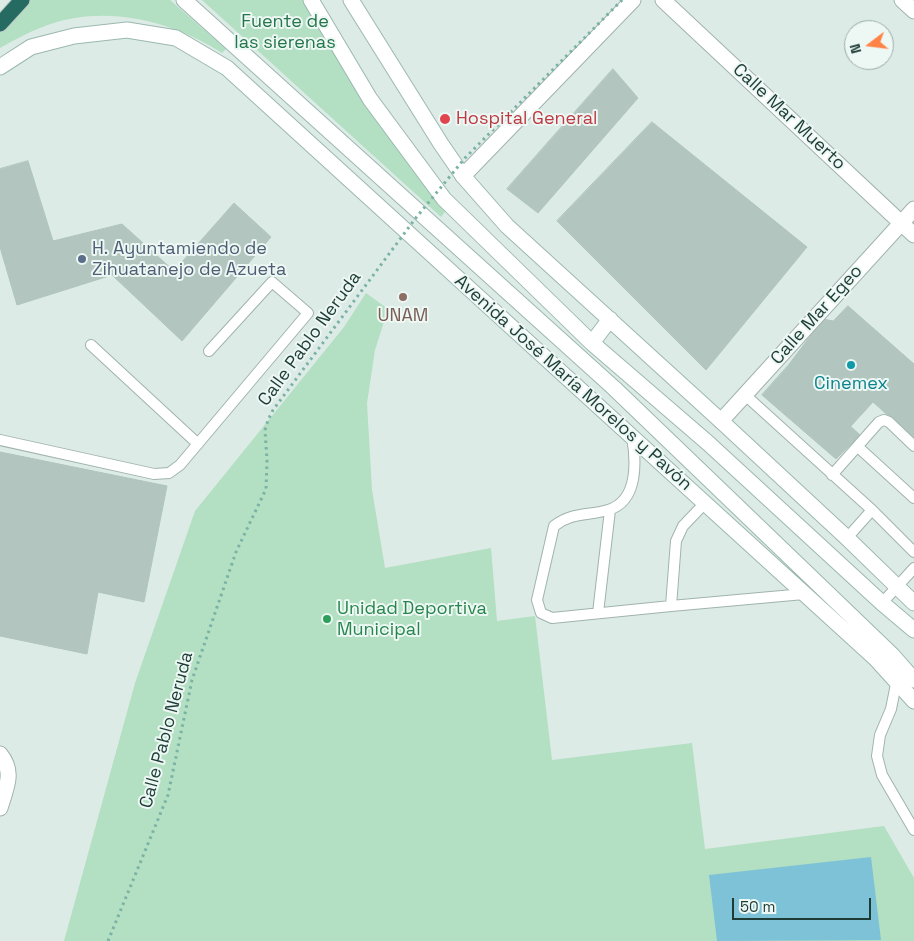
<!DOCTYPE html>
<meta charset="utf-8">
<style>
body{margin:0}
#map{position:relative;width:914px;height:941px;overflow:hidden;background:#ddebe6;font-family:"Space Grotesk",sans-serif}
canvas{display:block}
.north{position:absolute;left:844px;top:20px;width:50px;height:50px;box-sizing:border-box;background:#edf7f3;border:1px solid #9aaca7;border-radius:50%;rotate:255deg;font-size:14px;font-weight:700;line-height:20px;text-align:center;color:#1d3c36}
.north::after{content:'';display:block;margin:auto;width:18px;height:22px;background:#ff8347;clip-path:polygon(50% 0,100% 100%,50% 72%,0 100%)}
.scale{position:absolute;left:732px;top:898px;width:139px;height:22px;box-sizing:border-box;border:2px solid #1d3c36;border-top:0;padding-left:6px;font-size:15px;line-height:18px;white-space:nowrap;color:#1d3c36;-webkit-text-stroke:4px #edf7f3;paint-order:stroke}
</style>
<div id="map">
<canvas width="914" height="941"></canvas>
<div class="north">N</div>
<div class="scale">50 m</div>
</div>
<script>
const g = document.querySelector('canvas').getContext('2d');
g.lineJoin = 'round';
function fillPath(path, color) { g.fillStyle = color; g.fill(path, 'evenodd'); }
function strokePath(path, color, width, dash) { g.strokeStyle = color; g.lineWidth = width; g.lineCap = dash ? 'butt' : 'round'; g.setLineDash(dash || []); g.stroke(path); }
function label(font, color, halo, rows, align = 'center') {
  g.font = font + ' "Space Grotesk",sans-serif'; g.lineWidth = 4; g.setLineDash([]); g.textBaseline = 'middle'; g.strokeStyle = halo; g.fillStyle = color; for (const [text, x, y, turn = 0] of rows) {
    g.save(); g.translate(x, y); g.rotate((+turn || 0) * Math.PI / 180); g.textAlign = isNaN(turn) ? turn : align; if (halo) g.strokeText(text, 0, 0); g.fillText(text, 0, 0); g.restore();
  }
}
const green = new Path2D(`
 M 29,0 L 170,0 L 226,49 L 222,53 C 169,20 105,4 45,26 C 29,32 14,40 0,48 L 0,32 Z
 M 202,0 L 304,0 L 332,51 L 385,128 L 447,209 L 441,217 Z
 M 366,293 L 388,309 L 375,350 L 367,403 L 372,490 L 385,568 L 491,548 L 497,621 L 535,616 L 552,760 L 692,743 L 705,849 L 884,826 L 914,878 L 914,941 L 64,941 L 135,683 L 195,511 L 344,327 Z`);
const water = new Path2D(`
 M 871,857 L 881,940 L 717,941 L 709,875 Z`);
const building = new Path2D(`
 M 613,69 L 638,98 L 538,213 L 507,189 Z
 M 652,122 L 807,247 L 706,370 L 557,221 Z
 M 28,161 L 53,241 L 122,224 L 174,271 L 234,203 L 271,237 L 182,341 L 112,275 L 17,305 L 0,247 L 0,169 Z
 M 848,306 L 914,364 L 914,439 L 873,402 L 851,426 L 787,367 L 823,319 L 833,321 Z
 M 787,367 L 860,435 L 836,459 L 762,395 Z
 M 0,452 L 167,486 L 144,602 L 98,592 L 87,654 L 0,636 Z`);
const path = new Path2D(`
 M 108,941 L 168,795 L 192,680 L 236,552 L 266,489 L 267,460 L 265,430`);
const lane = new Path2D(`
 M 91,345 L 198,444
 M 744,394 L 872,510 L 914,552
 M 632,437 C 636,460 639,501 608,510 C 588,516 572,512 554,526 L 537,600 L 541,613 L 552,618 L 671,606 L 804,594
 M 0,440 L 154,474 L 169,473 L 180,465 L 308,313 L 272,282 L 209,351
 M 858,447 L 914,498
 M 832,475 L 879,422 L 884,420 L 889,422 L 914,446
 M 847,538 L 872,510
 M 882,603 L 914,568
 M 671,606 L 676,541 L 683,526 L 705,503
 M 598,613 L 610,510
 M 897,679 L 891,709 L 880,735 L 877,756 L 882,775 L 914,830`);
const street = new Path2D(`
 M 663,0 L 914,235
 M 902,0 L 914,11
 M 463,176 L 633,0
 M 721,421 L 914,209
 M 0,754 C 15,772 6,788 0,808`);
const secondary = new Path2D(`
 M 184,0 L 614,388 L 893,656 L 914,680
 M 311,0 L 370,99 L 444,199 L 592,343 L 708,443 L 882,603 L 914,630
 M 351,0 L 441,144 L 463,176 L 507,226 L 721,421 L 847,538 L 914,603
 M 0,67 L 31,47 L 74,36 L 127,30 L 176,38 L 227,68 L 876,659 L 914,701
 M 592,343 L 610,319`);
const highway = new Path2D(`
 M 0,24 L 22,0`);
const pathBridge = new Path2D(`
 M 265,430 L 268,420 L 273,410 L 415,219 L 465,158 L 622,0`);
const markers = [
 [445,119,6,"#e0444e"],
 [82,259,5,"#5c6f8a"],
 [403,297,5,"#8d6e63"],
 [851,365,5,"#0f9aa8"],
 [327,619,5,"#2e9e5b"]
];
const parkNames = [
 ["Fuente de",285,22],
 ["las sierenas",285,43]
];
const streetNames = [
 ["Calle Mar Muerto",789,117,43],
 ["Calle Mar Egeo",817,315,-48],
 ["Calle Pablo Neruda",310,339,-54],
 ["Avenida José María Morelos y Pavón",573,383,42],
 ["Calle Pablo Neruda",167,730,-75]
];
const healthNames = [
 ["Hospital General",456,119]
];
const serviceNames = [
 ["H. Ayuntamiendo de",92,249],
 ["Zihuatanejo de Azueta",92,270]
];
const educationNames = [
 ["UNAM",403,316]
];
const cultureNames = [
 ["Cinemex",851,384]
];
const leisureNames = [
 ["Unidad Deportiva",337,609],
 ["Municipal",337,630]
];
fillPath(green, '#b3dfc2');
fillPath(water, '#7ec2d7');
fillPath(building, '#b2c6bf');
strokePath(building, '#afc5be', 1);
strokePath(lane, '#a0b3ae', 12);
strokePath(street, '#a0b3ae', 17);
strokePath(secondary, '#9bb8b0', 17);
strokePath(highway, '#c0c8c7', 17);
strokePath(path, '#7ab2a5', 3, [2.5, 4]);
strokePath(lane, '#fff', 10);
strokePath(street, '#fff', 15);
strokePath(secondary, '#fff', 15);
strokePath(highway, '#266b62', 15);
strokePath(pathBridge, '#7ab2a5', 3, [2.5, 4]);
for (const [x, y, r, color] of markers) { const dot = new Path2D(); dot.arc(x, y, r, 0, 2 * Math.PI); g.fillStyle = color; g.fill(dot); strokePath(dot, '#edf7f3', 2); }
label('18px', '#23764a', '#edf7f3', parkNames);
label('18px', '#1d3c36', '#edf7f3', streetNames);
label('18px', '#be3a42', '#edf7f3', healthNames, 'left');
label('18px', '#4e5e75', '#edf7f3', serviceNames, 'left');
label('18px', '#785e54', '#edf7f3', educationNames);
label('18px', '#0d838f', '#edf7f3', cultureNames);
label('18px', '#27864d', '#edf7f3', leisureNames, 'left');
</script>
